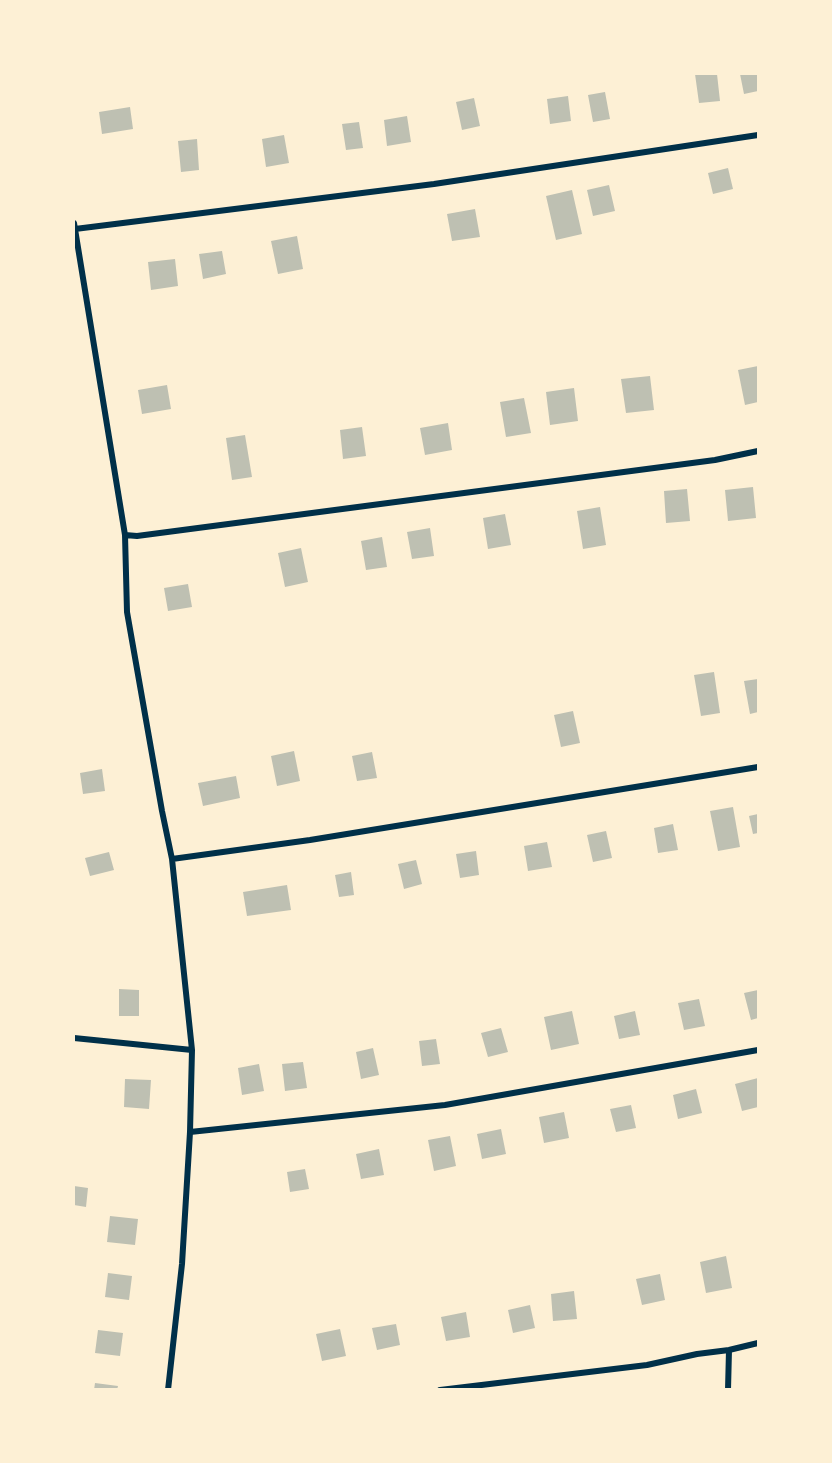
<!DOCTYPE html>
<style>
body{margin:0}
#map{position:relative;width:832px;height:1463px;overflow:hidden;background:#fdf0d5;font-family:Lato,sans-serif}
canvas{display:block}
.frame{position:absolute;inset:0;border:75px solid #fdf0d5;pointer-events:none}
</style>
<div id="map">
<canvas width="832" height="1463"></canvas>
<div class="frame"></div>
</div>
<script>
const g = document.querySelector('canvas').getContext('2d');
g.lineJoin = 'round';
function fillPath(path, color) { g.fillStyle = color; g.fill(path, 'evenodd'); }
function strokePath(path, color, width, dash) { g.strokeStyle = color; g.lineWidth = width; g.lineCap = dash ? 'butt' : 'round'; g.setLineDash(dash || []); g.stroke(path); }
const building = new Path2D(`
 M 695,74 L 717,74 L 720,101 L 699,103 Z
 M 740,74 L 758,74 L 758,91 L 744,94 Z
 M 605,92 L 610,119 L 593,122 L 588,95 Z
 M 568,96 L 571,121 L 550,124 L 547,99 Z
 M 474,98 L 480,126 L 462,130 L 456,102 Z
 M 130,107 L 133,129 L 102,134 L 99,112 Z
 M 407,116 L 411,142 L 387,146 L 384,120 Z
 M 359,122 L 363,148 L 346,150 L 342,124 Z
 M 284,135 L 289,163 L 266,167 L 262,139 Z
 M 197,139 L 199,170 L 181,172 L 178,141 Z
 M 728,168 L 733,189 L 713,194 L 708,173 Z
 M 609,185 L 615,211 L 593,216 L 587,190 Z
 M 572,190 L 582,234 L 556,240 L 546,196 Z
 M 475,209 L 480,237 L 452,241 L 447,214 Z
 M 297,236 L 303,269 L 278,274 L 271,241 Z
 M 222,251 L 226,274 L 203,279 L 199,254 Z
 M 175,259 L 178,286 L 151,290 L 148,262 Z
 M 758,366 L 758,402 L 745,405 L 738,370 Z
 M 650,376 L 654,410 L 626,413 L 621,379 Z
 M 167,385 L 171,409 L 142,414 L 138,390 Z
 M 574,388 L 578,421 L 550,425 L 546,392 Z
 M 524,398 L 531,433 L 506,437 L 500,402 Z
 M 448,423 L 452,450 L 425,455 L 420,428 Z
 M 362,427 L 366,456 L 343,459 L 340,430 Z
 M 245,435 L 252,477 L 232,480 L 226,438 Z
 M 753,487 L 756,518 L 728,521 L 725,490 Z
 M 687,489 L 690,521 L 666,523 L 664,491 Z
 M 600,507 L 606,545 L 583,549 L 577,511 Z
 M 505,514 L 511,545 L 488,549 L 483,518 Z
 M 430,528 L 434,556 L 412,559 L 407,532 Z
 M 382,537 L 387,567 L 366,570 L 361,541 Z
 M 301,548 L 308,582 L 285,587 L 278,553 Z
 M 188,584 L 192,607 L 168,611 L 164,588 Z
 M 714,672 L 720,713 L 701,716 L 694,675 Z
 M 758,679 L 758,712 L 750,714 L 744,681 Z
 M 573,711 L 580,743 L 561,747 L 554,715 Z
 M 294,751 L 300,781 L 277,786 L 271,756 Z
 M 372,752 L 377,778 L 357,781 L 352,756 Z
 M 102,769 L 105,791 L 83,794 L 80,773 Z
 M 236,776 L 240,798 L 203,806 L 198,783 Z
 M 733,807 L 740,847 L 718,851 L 710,811 Z
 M 758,814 L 758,833 L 753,834 L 749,816 Z
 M 673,824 L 678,850 L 658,853 L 654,828 Z
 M 606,831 L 612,858 L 593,862 L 587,835 Z
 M 547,842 L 552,867 L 528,871 L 524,846 Z
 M 476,851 L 479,875 L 460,878 L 456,854 Z
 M 109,852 L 114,870 L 90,876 L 85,858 Z
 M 416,860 L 422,884 L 404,889 L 398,864 Z
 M 351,872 L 354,895 L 339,897 L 335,875 Z
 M 287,885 L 291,910 L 247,916 L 243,892 Z
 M 119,989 L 139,990 L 139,1016 L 119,1016 Z
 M 758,990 L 758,1018 L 751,1020 L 744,993 Z
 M 699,999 L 705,1026 L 684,1030 L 678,1003 Z
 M 572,1011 L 579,1044 L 551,1050 L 544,1017 Z
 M 635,1011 L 640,1035 L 619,1039 L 614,1016 Z
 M 501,1028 L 508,1052 L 488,1057 L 481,1033 Z
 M 436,1039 L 440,1064 L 422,1066 L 419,1041 Z
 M 373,1048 L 379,1075 L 361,1079 L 356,1052 Z
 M 303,1062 L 307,1088 L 285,1091 L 282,1064 Z
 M 259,1064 L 264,1091 L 242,1095 L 238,1068 Z
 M 758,1078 L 758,1107 L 742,1111 L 735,1084 Z
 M 125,1079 L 151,1080 L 149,1109 L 124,1107 Z
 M 696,1089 L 702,1113 L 678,1119 L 673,1095 Z
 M 631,1105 L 636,1128 L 616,1132 L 610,1109 Z
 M 564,1112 L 569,1138 L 544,1143 L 539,1117 Z
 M 501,1129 L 506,1154 L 482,1159 L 477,1134 Z
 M 450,1136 L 456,1166 L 434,1171 L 428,1140 Z
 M 379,1149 L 384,1175 L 361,1179 L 356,1154 Z
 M 305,1169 L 309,1189 L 290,1192 L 287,1172 Z
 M 74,1186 L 88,1188 L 86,1207 L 74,1205 Z
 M 110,1216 L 138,1219 L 135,1245 L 107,1242 Z
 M 726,1256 L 732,1288 L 706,1293 L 700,1262 Z
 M 108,1273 L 132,1276 L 129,1300 L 105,1297 Z
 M 660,1274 L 665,1300 L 642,1305 L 636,1279 Z
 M 574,1291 L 577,1319 L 553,1321 L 551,1294 Z
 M 530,1305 L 535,1328 L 513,1333 L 508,1310 Z
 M 466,1312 L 470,1337 L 446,1341 L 441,1317 Z
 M 396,1324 L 400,1345 L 377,1350 L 372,1328 Z
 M 340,1329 L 346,1356 L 322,1361 L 316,1334 Z
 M 98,1330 L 123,1333 L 120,1356 L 95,1353 Z
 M 95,1383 L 118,1386 L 117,1390 L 94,1390 Z`);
const minor = new Path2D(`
 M 74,223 L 125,535 L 127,612 L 162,811 L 172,859 L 192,1050 L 190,1132 L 182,1264 L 168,1390
 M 75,229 L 434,184 L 758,135
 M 125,535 L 137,536 L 715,460 L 758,451
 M 172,859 L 310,840 L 758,767
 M 74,1038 L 192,1050
 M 190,1132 L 445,1105 L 758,1050
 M 440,1390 L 647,1365 L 697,1354 L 729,1350 L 758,1343
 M 728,1390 L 729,1350`);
fillPath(building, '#bec0b2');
strokePath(minor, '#003049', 6);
</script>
